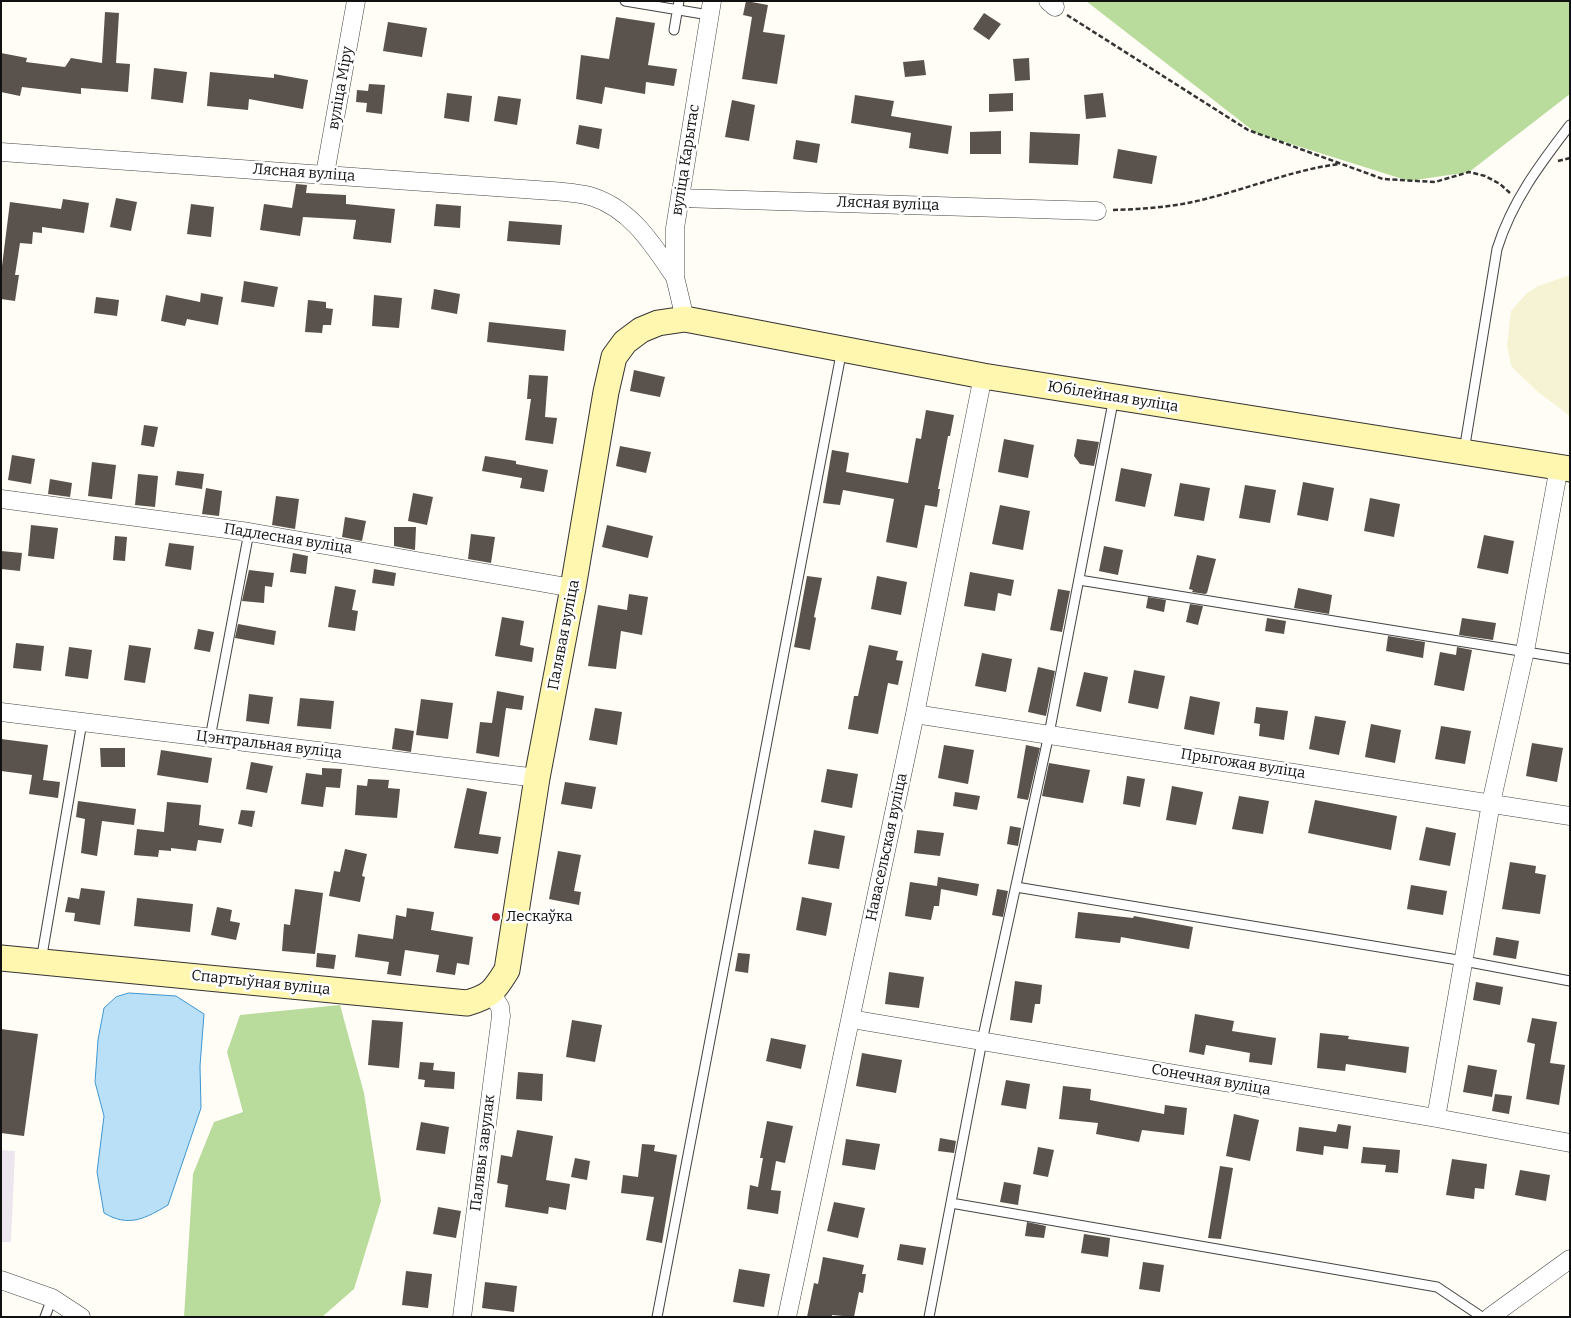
<!DOCTYPE html>
<meta charset="utf-8">
<style>
body{margin:0}
#map{position:relative;width:1571px;height:1318px;overflow:hidden;background:#fffdf5;font-family:Bitter,serif}
canvas{display:block}
.frame{position:absolute;inset:0;border:2px solid #111;pointer-events:none}
</style>
<div id="map">
<canvas width="1571" height="1318"></canvas>
<div class="frame"></div>
</div>
<script>
const g = document.querySelector('canvas').getContext('2d');
g.lineJoin = 'round';
function fillPath(path, color) { g.fillStyle = color; g.fill(path, 'evenodd'); }
function strokePath(path, color, width, dash) { g.strokeStyle = color; g.lineWidth = width; g.lineCap = dash ? 'butt' : 'round'; g.setLineDash(dash || []); g.stroke(path); }
function label(font, color, halo, rows, align = 'center') {
  g.font = font + ' Bitter,serif'; g.lineWidth = 5; g.setLineDash([]); g.textBaseline = 'middle'; g.strokeStyle = halo; g.fillStyle = color; for (const [text, x, y, turn = 0] of rows) {
    g.save(); g.translate(x, y); g.rotate((+turn || 0) * Math.PI / 180); g.textAlign = isNaN(turn) ? turn : align; if (halo) g.strokeText(text, 0, 0); g.fillText(text, 0, 0); g.restore();
  }
}
const industrial = new Path2D(`
 M 1,1150 L 15,1151 L 11,1242 L 1,1242 Z`);
const farmland = new Path2D(`
 M 1570,275 L 1570,416 L 1538,392 L 1511,366 L 1507,345 L 1511,311 L 1526,294 L 1538,286 Z`);
const forest = new Path2D(`
 M 1086,1 L 1570,1 L 1570,94 L 1469,172 L 1409,181 L 1256,133 Z
 M 340,1005 L 364,1093 L 381,1201 L 354,1289 L 322,1317 L 184,1317 L 193,1174 L 214,1122 L 243,1112 L 227,1052 L 240,1015 Z`);
const water = new Path2D(`
 M 129,993 L 176,996 L 204,1014 L 200,1066 L 201,1108 L 168,1205 C 146,1218 129,1228 104,1213 L 97,1172 L 104,1116 L 95,1082 L 98,1040 L 104,1008 L 116,997 Z`);
const building = new Path2D(`
 M 746,1 L 768,5 L 763,32 L 785,35 L 777,84 L 742,79 L 752,17 L 743,15 Z
 M 105,12 L 119,13 L 116,63 L 130,64 L 128,92 L 81,88 L 81,94 L 22,87 L 20,96 L 1,92 L 1,53 L 27,58 L 26,62 L 65,67 L 71,58 L 102,63 Z
 M 984,13 L 1001,24 L 989,40 L 973,29 Z
 M 616,17 L 655,23 L 648,65 L 677,69 L 674,86 L 646,82 L 645,94 L 605,87 L 602,104 L 576,99 L 581,55 L 609,59 Z
 M 388,22 L 427,28 L 422,57 L 383,51 Z
 M 1029,58 L 1030,80 L 1015,81 L 1013,59 Z
 M 924,60 L 926,75 L 905,77 L 903,62 Z
 M 154,68 L 187,72 L 183,103 L 151,99 Z
 M 210,72 L 274,78 L 274,74 L 308,80 L 303,109 L 249,99 L 248,110 L 207,106 Z
 M 369,84 L 385,85 L 382,114 L 366,112 L 367,103 L 356,102 L 357,90 L 368,91 Z
 M 447,93 L 472,96 L 469,122 L 444,118 Z
 M 1013,93 L 1013,111 L 989,112 L 989,94 Z
 M 1103,93 L 1106,117 L 1086,119 L 1084,95 Z
 M 855,95 L 894,101 L 891,116 L 952,126 L 948,154 L 909,148 L 911,133 L 851,123 Z
 M 498,96 L 521,99 L 517,125 L 494,121 Z
 M 732,100 L 755,105 L 749,141 L 725,137 Z
 M 579,125 L 602,129 L 599,149 L 576,144 Z
 M 1001,131 L 1001,154 L 970,154 L 970,132 Z
 M 1030,132 L 1080,134 L 1078,165 L 1029,163 Z
 M 796,140 L 820,144 L 817,163 L 793,159 Z
 M 1118,149 L 1157,156 L 1152,184 L 1113,178 Z
 M 296,184 L 307,185 L 306,193 L 346,195 L 346,204 L 395,209 L 391,243 L 353,239 L 356,220 L 303,217 L 300,236 L 260,230 L 264,204 L 292,208 Z
 M 116,198 L 137,202 L 131,231 L 110,227 Z
 M 63,199 L 89,203 L 84,233 L 42,227 L 42,233 L 33,232 L 32,244 L 20,243 L 15,275 L 19,275 L 15,301 L 1,299 L 1,274 L 10,202 L 61,209 Z
 M 191,204 L 214,207 L 211,237 L 187,234 Z
 M 436,204 L 461,206 L 460,228 L 434,226 Z
 M 509,221 L 562,225 L 560,245 L 507,241 Z
 M 244,281 L 278,287 L 274,307 L 241,302 Z
 M 434,289 L 460,294 L 457,314 L 431,309 Z
 M 201,293 L 223,297 L 218,325 L 187,319 L 185,326 L 161,321 L 166,295 L 200,302 Z
 M 374,295 L 402,298 L 399,328 L 372,326 Z
 M 96,297 L 119,300 L 117,316 L 94,313 Z
 M 308,300 L 326,302 L 326,308 L 333,309 L 331,325 L 323,325 L 322,333 L 305,332 Z
 M 489,322 L 566,330 L 564,351 L 487,342 Z
 M 634,370 L 665,377 L 660,397 L 630,391 Z
 M 529,375 L 548,376 L 545,417 L 557,418 L 553,444 L 525,440 L 531,399 L 527,399 Z
 M 926,410 L 954,415 L 950,436 L 948,436 L 938,489 L 940,489 L 937,507 L 925,505 L 917,548 L 886,542 L 894,499 L 843,490 L 840,505 L 823,503 L 832,450 L 849,453 L 846,472 L 908,483 L 916,438 L 921,439 Z
 M 144,425 L 158,427 L 154,447 L 141,445 Z
 M 1004,439 L 1034,445 L 1028,478 L 998,472 Z
 M 1077,439 L 1099,442 L 1094,466 L 1080,464 L 1074,456 Z
 M 620,446 L 651,452 L 646,473 L 616,466 Z
 M 12,455 L 35,459 L 31,484 L 8,480 Z
 M 485,456 L 516,461 L 516,464 L 548,470 L 544,492 L 520,488 L 522,478 L 482,471 Z
 M 92,462 L 116,465 L 112,499 L 88,496 Z
 M 1121,468 L 1152,474 L 1145,507 L 1115,501 Z
 M 177,471 L 204,474 L 202,489 L 175,485 Z
 M 138,474 L 158,476 L 155,507 L 135,505 Z
 M 50,479 L 72,483 L 70,497 L 48,494 Z
 M 1303,482 L 1334,488 L 1328,521 L 1297,515 Z
 M 1180,483 L 1210,488 L 1204,521 L 1174,516 Z
 M 1245,485 L 1276,490 L 1270,523 L 1239,518 Z
 M 206,488 L 222,491 L 219,516 L 202,514 Z
 M 413,493 L 433,497 L 427,525 L 408,521 Z
 M 276,496 L 299,499 L 295,529 L 272,525 Z
 M 1370,498 L 1400,504 L 1394,537 L 1364,531 Z
 M 1000,505 L 1030,511 L 1023,550 L 992,544 Z
 M 345,517 L 366,521 L 362,541 L 342,537 Z
 M 31,525 L 58,528 L 54,559 L 28,556 Z
 M 607,525 L 653,536 L 648,558 L 602,547 Z
 M 394,527 L 416,527 L 415,550 L 394,546 Z
 M 471,534 L 495,537 L 491,563 L 468,559 Z
 M 1484,535 L 1514,541 L 1508,574 L 1477,568 Z
 M 115,536 L 127,537 L 125,561 L 113,560 Z
 M 169,543 L 194,546 L 191,570 L 165,566 Z
 M 1104,546 L 1123,550 L 1118,575 L 1099,571 Z
 M 1,551 L 22,553 L 20,571 L 1,569 Z
 M 293,553 L 308,556 L 306,574 L 290,572 Z
 M 1197,555 L 1216,559 L 1207,593 L 1205,594 L 1192,592 L 1193,590 L 1189,589 Z
 M 374,569 L 396,573 L 394,586 L 372,583 Z
 M 249,570 L 274,573 L 272,587 L 265,586 L 264,603 L 242,601 Z
 M 970,572 L 1014,580 L 1011,596 L 998,593 L 995,611 L 964,606 Z
 M 807,576 L 822,578 L 814,617 L 816,618 L 810,650 L 794,647 Z
 M 877,576 L 907,582 L 901,615 L 871,609 Z
 M 335,586 L 356,590 L 352,610 L 358,611 L 355,631 L 328,627 Z
 M 1298,588 L 1332,595 L 1329,614 L 1294,608 Z
 M 1058,589 L 1070,591 L 1062,632 L 1050,630 Z
 M 629,594 L 648,597 L 642,635 L 621,631 L 616,669 L 588,666 L 598,605 L 627,610 Z
 M 1148,597 L 1166,600 L 1164,612 L 1146,608 Z
 M 1190,604 L 1203,606 L 1198,625 L 1186,622 Z
 M 502,617 L 524,621 L 520,645 L 534,648 L 532,662 L 495,656 Z
 M 1267,618 L 1286,621 L 1284,634 L 1265,631 Z
 M 1462,618 L 1496,623 L 1493,640 L 1459,635 Z
 M 238,624 L 276,631 L 274,645 L 235,638 Z
 M 198,629 L 214,632 L 210,652 L 194,649 Z
 M 1388,636 L 1425,642 L 1423,658 L 1386,651 Z
 M 16,643 L 44,646 L 41,671 L 13,668 Z
 M 129,645 L 151,648 L 145,683 L 124,680 Z
 M 869,645 L 898,651 L 896,660 L 903,661 L 898,685 L 888,683 L 878,734 L 848,729 L 854,696 L 858,696 Z
 M 69,647 L 92,650 L 88,679 L 65,676 Z
 M 1457,647 L 1472,650 L 1464,691 L 1434,685 L 1440,652 L 1456,655 Z
 M 982,653 L 1012,659 L 1006,692 L 975,686 Z
 M 1038,667 L 1055,671 L 1046,716 L 1028,712 Z
 M 1134,670 L 1165,676 L 1158,709 L 1128,703 Z
 M 1084,672 L 1108,677 L 1101,712 L 1076,706 Z
 M 497,691 L 524,696 L 522,710 L 506,708 L 499,757 L 476,753 L 480,722 L 492,723 Z
 M 249,694 L 273,697 L 269,724 L 246,721 Z
 M 1190,696 L 1220,702 L 1214,735 L 1184,729 Z
 M 300,698 L 334,701 L 331,729 L 297,726 Z
 M 421,699 L 453,703 L 448,739 L 416,735 Z
 M 1256,707 L 1288,711 L 1284,740 L 1259,736 L 1260,724 L 1254,723 Z
 M 595,708 L 622,712 L 617,745 L 589,740 Z
 M 1315,716 L 1346,721 L 1339,755 L 1309,749 Z
 M 1371,724 L 1401,730 L 1395,763 L 1365,757 Z
 M 1441,726 L 1471,731 L 1465,764 L 1435,759 Z
 M 395,728 L 414,731 L 411,752 L 392,749 Z
 M 1,739 L 48,745 L 43,780 L 60,782 L 58,798 L 29,794 L 32,775 L 1,771 Z
 M 1532,743 L 1563,748 L 1557,782 L 1526,776 Z
 M 944,745 L 974,750 L 968,784 L 938,778 Z
 M 1026,745 L 1040,748 L 1028,800 L 1017,798 Z
 M 100,748 L 125,748 L 125,767 L 101,767 Z
 M 161,750 L 212,758 L 208,783 L 157,775 Z
 M 251,762 L 273,766 L 267,793 L 246,789 Z
 M 1049,763 L 1090,770 L 1083,803 L 1042,796 Z
 M 322,768 L 342,769 L 340,788 L 326,787 L 323,807 L 301,804 L 306,773 L 322,775 Z
 M 827,769 L 858,774 L 852,808 L 821,802 Z
 M 1127,776 L 1145,779 L 1140,807 L 1123,804 Z
 M 368,779 L 389,780 L 388,788 L 400,789 L 397,818 L 355,815 L 357,785 L 367,786 Z
 M 565,782 L 596,787 L 592,809 L 561,804 Z
 M 1172,786 L 1203,792 L 1196,825 L 1166,820 Z
 M 467,788 L 487,792 L 479,834 L 501,837 L 498,854 L 454,848 Z
 M 955,792 L 980,796 L 977,810 L 953,806 Z
 M 1239,796 L 1269,801 L 1263,834 L 1232,829 Z
 M 1315,800 L 1397,816 L 1391,850 L 1308,833 Z
 M 78,801 L 136,809 L 134,825 L 102,821 L 97,856 L 81,853 L 85,819 L 76,817 Z
 M 167,802 L 201,805 L 199,825 L 224,829 L 221,843 L 198,840 L 196,851 L 171,848 L 171,851 L 159,850 L 158,857 L 134,855 L 137,829 L 164,832 Z
 M 241,810 L 255,811 L 252,827 L 238,824 Z
 M 1010,826 L 1021,828 L 1018,846 L 1007,844 Z
 M 1426,827 L 1456,833 L 1450,866 L 1419,860 Z
 M 814,830 L 845,836 L 839,869 L 808,864 Z
 M 917,830 L 944,833 L 940,856 L 914,853 Z
 M 345,849 L 367,854 L 362,876 L 365,877 L 360,902 L 329,896 L 334,871 L 340,872 Z
 M 558,851 L 581,855 L 574,891 L 581,892 L 579,905 L 549,899 Z
 M 1510,862 L 1536,866 L 1535,873 L 1546,875 L 1540,914 L 1502,909 Z
 M 938,877 L 979,884 L 977,896 L 941,889 L 939,906 L 934,906 L 931,920 L 905,916 L 910,882 L 937,886 Z
 M 1411,885 L 1447,891 L 1443,915 L 1407,909 Z
 M 81,888 L 105,891 L 100,925 L 74,921 L 75,913 L 65,912 L 68,897 L 79,899 Z
 M 295,889 L 323,893 L 315,954 L 282,951 L 284,924 L 290,925 Z
 M 997,889 L 1008,891 L 1003,917 L 992,915 Z
 M 802,897 L 832,903 L 826,936 L 796,930 Z
 M 137,898 L 193,904 L 190,932 L 134,926 Z
 M 217,907 L 232,910 L 230,921 L 240,923 L 236,940 L 211,935 Z
 M 407,908 L 434,912 L 431,930 L 473,937 L 469,965 L 457,963 L 455,975 L 436,972 L 439,955 L 405,950 L 401,976 L 387,974 L 389,962 L 355,957 L 358,934 L 393,939 L 396,915 L 406,917 Z
 M 1078,912 L 1133,918 L 1134,916 L 1193,927 L 1189,949 L 1121,937 L 1120,943 L 1075,938 Z
 M 1496,937 L 1519,941 L 1516,959 L 1493,955 Z
 M 317,953 L 336,955 L 334,969 L 316,967 Z
 M 738,953 L 750,954 L 748,973 L 735,971 Z
 M 889,972 L 924,977 L 919,1008 L 885,1004 Z
 M 1015,981 L 1042,985 L 1040,1004 L 1035,1004 L 1032,1023 L 1010,1020 Z
 M 1476,982 L 1503,987 L 1500,1005 L 1473,1000 Z
 M 1195,1014 L 1234,1021 L 1232,1031 L 1276,1038 L 1272,1065 L 1249,1062 L 1250,1053 L 1206,1045 L 1204,1055 L 1189,1052 Z
 M 1532,1018 L 1557,1022 L 1550,1063 L 1565,1065 L 1559,1105 L 1526,1099 L 1535,1044 L 1527,1042 Z
 M 372,1020 L 403,1022 L 399,1068 L 368,1065 Z
 M 572,1020 L 602,1025 L 595,1062 L 566,1057 Z
 M 1,1029 L 38,1034 L 24,1136 L 1,1133 Z
 M 1320,1033 L 1349,1036 L 1348,1039 L 1409,1047 L 1406,1073 L 1346,1064 L 1345,1071 L 1317,1068 Z
 M 771,1038 L 806,1045 L 801,1069 L 766,1061 Z
 M 862,1053 L 902,1060 L 896,1093 L 856,1086 Z
 M 420,1062 L 434,1063 L 433,1070 L 455,1072 L 454,1089 L 424,1087 L 425,1080 L 418,1079 Z
 M 1468,1065 L 1497,1070 L 1492,1097 L 1463,1092 Z
 M 518,1072 L 543,1074 L 542,1101 L 516,1099 Z
 M 1006,1080 L 1030,1084 L 1026,1109 L 1001,1105 Z
 M 1063,1086 L 1091,1089 L 1090,1100 L 1164,1114 L 1165,1105 L 1187,1108 L 1184,1135 L 1142,1130 L 1139,1142 L 1096,1134 L 1098,1123 L 1059,1119 Z
 M 1495,1094 L 1512,1096 L 1509,1114 L 1492,1111 Z
 M 1234,1114 L 1259,1120 L 1250,1161 L 1226,1156 Z
 M 767,1121 L 793,1126 L 785,1163 L 776,1161 L 771,1190 L 781,1191 L 778,1214 L 747,1209 L 750,1185 L 758,1187 L 763,1158 L 760,1158 Z
 M 421,1122 L 449,1127 L 445,1154 L 416,1150 Z
 M 1338,1124 L 1351,1126 L 1348,1149 L 1324,1146 L 1323,1155 L 1296,1151 L 1299,1127 L 1336,1132 Z
 M 517,1130 L 553,1136 L 546,1180 L 570,1184 L 566,1210 L 549,1207 L 548,1214 L 505,1207 L 508,1185 L 497,1183 L 501,1155 L 512,1157 Z
 M 940,1138 L 956,1141 L 954,1153 L 938,1151 Z
 M 846,1139 L 880,1144 L 875,1170 L 842,1165 Z
 M 642,1144 L 655,1145 L 654,1151 L 677,1155 L 662,1243 L 646,1240 L 654,1197 L 621,1193 L 623,1175 L 638,1177 Z
 M 1038,1147 L 1054,1150 L 1048,1177 L 1033,1174 Z
 M 1363,1147 L 1400,1150 L 1398,1173 L 1385,1172 L 1386,1165 L 1361,1163 Z
 M 575,1158 L 590,1161 L 587,1180 L 571,1177 Z
 M 1452,1159 L 1487,1164 L 1484,1189 L 1475,1188 L 1474,1199 L 1446,1195 Z
 M 1220,1166 L 1233,1168 L 1221,1239 L 1208,1238 Z
 M 1520,1170 L 1550,1175 L 1546,1201 L 1515,1195 Z
 M 1004,1182 L 1021,1185 L 1018,1205 L 1000,1202 Z
 M 834,1202 L 865,1208 L 858,1238 L 827,1231 Z
 M 438,1207 L 461,1211 L 456,1238 L 433,1234 Z
 M 1027,1222 L 1046,1226 L 1044,1238 L 1025,1236 Z
 M 1084,1234 L 1110,1238 L 1108,1257 L 1081,1253 Z
 M 900,1244 L 926,1248 L 923,1265 L 897,1260 Z
 M 823,1257 L 864,1265 L 862,1274 L 866,1274 L 863,1293 L 859,1292 L 854,1317 L 832,1315 L 832,1317 L 807,1317 L 814,1283 L 818,1284 Z
 M 1143,1262 L 1164,1265 L 1160,1292 L 1139,1289 Z
 M 739,1269 L 770,1274 L 764,1307 L 733,1302 Z
 M 406,1271 L 432,1274 L 428,1308 L 402,1305 Z
 M 485,1282 L 517,1286 L 514,1312 L 482,1308 Z`);
const path = new Path2D(`
 M 1067,15 L 1248,130 L 1383,179 L 1435,182 L 1469,172 L 1485,176 L 1500,184 L 1510,193
 M 1558,161 L 1570,158
 M 1113,210 C 1145,209 1177,207 1209,198 C 1253,187 1293,170 1339,164`);
const lane = new Path2D(`
 M 625,1 L 709,15
 M 674,30 L 679,1
 M 1464,451 L 1497,249 C 1512,201 1540,164 1570,125
 M 1079,580 L 1570,659
 M 210,738 L 249,532
 M 1016,887 L 1464,961 L 1570,981
 M 41,961 L 82,722
 M 951,1203 L 1437,1287 L 1482,1317
 M 45,1317 L 52,1298
 M 657,1317 L 842,349
 M 929,1317 L 982,1041 L 1049,734 L 1114,397`);
const street = new Path2D(`
 M 1048,1 L 1055,7
 M 1,152 L 551,191 C 565,192 580,193 593,197 C 632,210 653,245 675,277
 M 325,174 L 356,1
 M 680,198 L 1097,211
 M 685,319 L 675,277 L 675,228 L 712,1
 M 1,499 L 249,532 L 573,588
 M 1,712 L 537,778
 M 915,714 L 1570,816
 M 851,1019 L 1436,1118 L 1570,1143
 M 1436,1118 L 1491,803 L 1525,651 L 1559,467
 M 1,1280 L 52,1298 L 81,1317
 M 462,1317 L 501,1016 L 500,1007 L 491,992
 M 787,1317 L 915,714 L 983,376
 M 1490,1317 L 1570,1259`);
const secondary = new Path2D(`
 M 1,958 L 467,1003 C 491,996 494,991 507,970 L 537,778 L 573,588 L 606,392 L 614,357 L 625,342 L 641,330 L 658,323 L 685,319 L 983,376 L 1570,469`);
const markers = [
 [496,917,5,"#c4262e"]
];
const streetNames = [
 ["вуліца Міру",341,88,-80],
 ["вуліца Карытас",686,160,-81],
 ["Лясная вуліца",304,173,4],
 ["Лясная вуліца",888,204,2],
 ["Юбілейная вуліца",1113,397,9],
 ["Падлесная вуліца",288,539,9],
 ["Палявая вуліца",564,635,-79],
 ["Цэнтральная вуліца",269,745,7],
 ["Прыгожая вуліца",1243,764,9],
 ["Навасельская вуліца",887,847,-78],
 ["Спартыўная вуліца",261,983,6],
 ["Сонечная вуліца",1211,1080,10],
 ["Палявы завулак",483,1153,-83]
];
const poiNames = [
 ["Лескаўка",506,917]
];
fillPath(industrial, '#eee6ef');
fillPath(farmland, '#f6f3d4');
fillPath(forest, '#b9dc9c');
fillPath(water, '#b9e0f7');
strokePath(water, '#3f96cf', 1);
fillPath(building, '#5a524d');
strokePath(lane, '#444', 11);
strokePath(street, '#444', 19);
strokePath(secondary, '#333', 27);
strokePath(path, '#333', 2.5, [5, 2.5]);
strokePath(lane, '#fff', 9);
strokePath(street, '#fff', 18);
strokePath(secondary, '#fff6b0', 25);
for (const [x, y, r, color] of markers) { const dot = new Path2D(); dot.arc(x, y, r, 0, 2 * Math.PI); g.fillStyle = color; g.fill(dot); strokePath(dot, '#fff', 2); }
label('15px', '#111', '#fff', streetNames);
label('15px', '#111', '#fff', poiNames, 'left');
</script>
